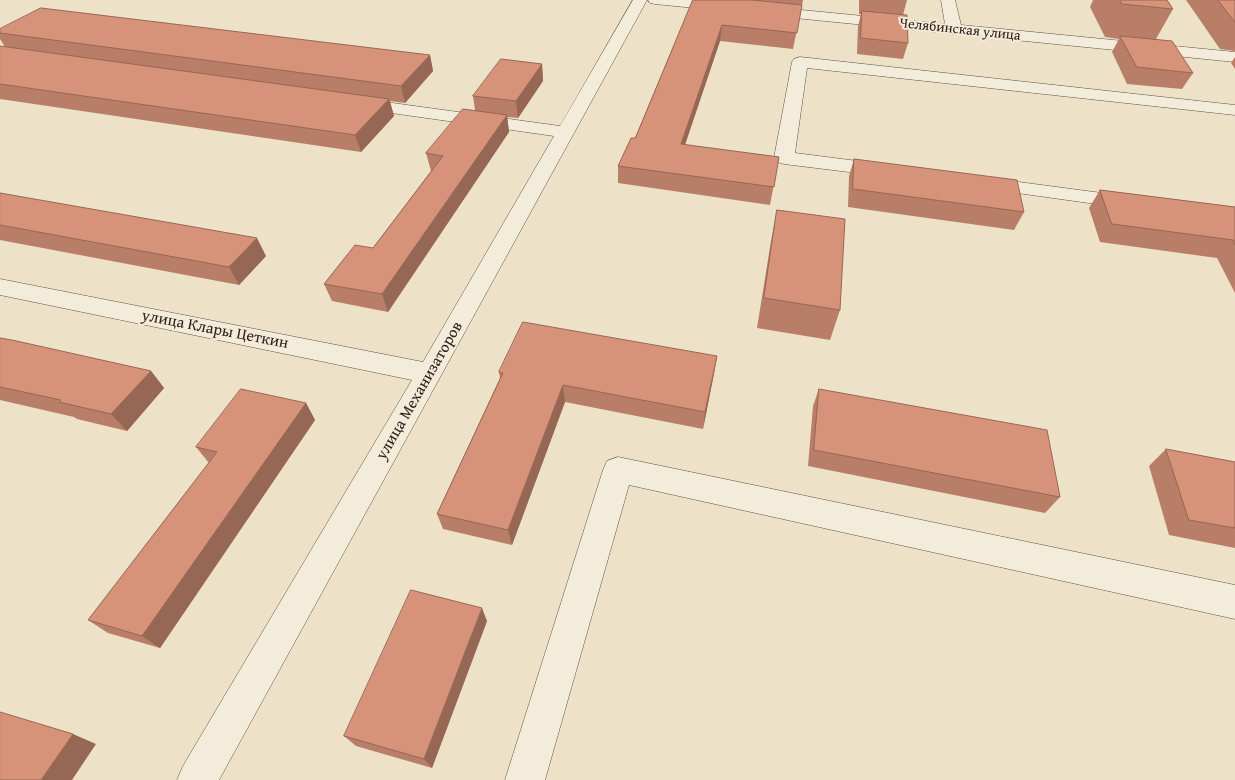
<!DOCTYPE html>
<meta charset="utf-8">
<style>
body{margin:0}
canvas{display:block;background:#ede1c7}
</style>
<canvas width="1235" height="780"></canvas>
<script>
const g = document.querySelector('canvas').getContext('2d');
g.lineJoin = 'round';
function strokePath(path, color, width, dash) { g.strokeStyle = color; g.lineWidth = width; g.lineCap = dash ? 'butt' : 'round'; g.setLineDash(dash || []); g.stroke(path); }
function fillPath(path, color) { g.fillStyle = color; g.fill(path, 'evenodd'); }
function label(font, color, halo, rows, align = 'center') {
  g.font = font + ' "Gentium Book Plus",serif'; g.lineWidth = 4; g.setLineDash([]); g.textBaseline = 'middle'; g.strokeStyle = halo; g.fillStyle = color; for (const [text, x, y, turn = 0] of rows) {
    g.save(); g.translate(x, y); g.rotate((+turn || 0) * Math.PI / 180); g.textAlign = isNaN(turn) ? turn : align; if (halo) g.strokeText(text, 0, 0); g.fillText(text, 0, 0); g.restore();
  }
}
const minor = new Path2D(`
 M 633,0 L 647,0 L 219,780 L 177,780 L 183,766 L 412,380 L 0,295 L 0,279 L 423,362 L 554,136 L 356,108 L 350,107 L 347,103 L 350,99 L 356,98 L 560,126 Z
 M 648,0 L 699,0 L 945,24 L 941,0 L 955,0 L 961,25 L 1235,52 L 1235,62 L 655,4 L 650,3 Z
 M 800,57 L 1235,105 L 1235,115 L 807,68 L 795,153 L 889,165 L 896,167 L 899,171 L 896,175 L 889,177 L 784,164 L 777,162 L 774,158 L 792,62 L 794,59 Z
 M 981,177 L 1132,197 L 1139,199 L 1143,203 L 1139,207 L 1132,209 L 974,187 L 971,183 L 974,179 Z
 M 618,457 L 1235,585 L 1235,619 L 629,485 L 545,780 L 505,780 L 603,470 L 607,461 Z`);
const wall = new Path2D(`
 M 693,0 L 803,0 L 793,49 L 720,41 L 685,145 L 779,157 L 770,205 L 618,183 L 618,166 L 635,138 Z
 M 859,0 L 907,0 L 903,15 L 908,43 L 903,59 L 857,54 L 858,26 L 861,14 L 859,14 Z
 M 1093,0 L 1167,0 L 1173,9 L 1156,39 L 1193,73 L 1182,89 L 1127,84 L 1112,52 L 1119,39 L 1105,37 L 1090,7 Z
 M 1186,0 L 1235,0 L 1235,51 L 1220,49 Z
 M 0,29 L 430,55 L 433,71 L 405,103 L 390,101 L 394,116 L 361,152 L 0,99 L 0,46 L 5,47 L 0,39 Z
 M 1235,57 L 1235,69 L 1231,63 Z
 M 542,64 L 543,81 L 518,118 L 507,117 L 509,132 L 388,312 L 332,301 L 324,284 L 373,248 L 431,171 L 426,153 L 475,110 L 473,96 Z
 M 854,159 L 1024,212 L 1014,230 L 848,207 L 849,176 Z
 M 1100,190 L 1235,207 L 1235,293 L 1217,258 L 1100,242 L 1089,208 Z
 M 0,193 L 266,256 L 239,285 L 0,240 Z
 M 777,210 L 840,310 L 830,340 L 757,328 L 771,241 Z
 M 0,338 L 151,371 L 164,388 L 127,431 L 77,419 L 74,417 L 0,400 Z
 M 717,356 L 703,429 L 565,402 L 512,545 L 443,529 L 437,514 L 500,378 L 499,372 Z
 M 819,389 L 1060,497 L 1045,513 L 808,466 L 813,406 Z
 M 306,403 L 315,420 L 160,648 L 108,633 L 88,620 L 209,463 L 196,447 Z
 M 1166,449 L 1235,462 L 1235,548 L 1169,535 L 1149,466 Z
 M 487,621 L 432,768 L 356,746 L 344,736 Z`);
const shadedWall = new Path2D(`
 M 722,25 L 720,41 L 679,162 L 681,144 Z
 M 430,55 L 433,71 L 405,103 L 401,86 Z
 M 542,64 L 543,81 L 518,118 L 516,101 Z
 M 389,99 L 394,116 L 361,152 L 355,135 Z
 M 507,115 L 509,132 L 388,312 L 382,294 Z
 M 257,238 L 266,256 L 239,285 L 229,267 Z
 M 717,356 L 714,374 L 703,429 L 705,412 Z
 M 151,371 L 164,388 L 127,431 L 111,414 Z
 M 563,385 L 565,402 L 512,545 L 508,530 Z
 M 306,403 L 315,420 L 160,648 L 142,636 Z
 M 482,608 L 487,621 L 432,768 L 424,759 Z
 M 73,734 L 96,744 L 72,780 L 41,780 Z`);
const building = new Path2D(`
 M 693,0 L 752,0 L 802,5 L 797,33 L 722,25 L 681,144 L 779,157 L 774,187 L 618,166 L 631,138 L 635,138 Z
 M 1120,0 L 1167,0 L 1173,9 L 1122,4 Z
 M 1218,0 L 1235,0 L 1235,22 Z
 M 41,8 L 430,55 L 401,86 L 0,33 L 0,29 Z
 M 862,11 L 907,15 L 908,43 L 861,38 Z
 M 1120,36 L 1172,41 L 1193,73 L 1137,67 Z
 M 0,46 L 389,99 L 355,135 L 0,84 Z
 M 501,59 L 542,64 L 516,101 L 473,96 Z
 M 463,109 L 507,115 L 382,294 L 324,284 L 355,245 L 373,248 L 443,156 L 426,153 Z
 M 854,159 L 1017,180 L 1024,212 L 853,189 Z
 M 1100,190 L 1235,207 L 1235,245 L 1233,240 L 1112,224 Z
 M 0,193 L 257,238 L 229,267 L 0,225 Z
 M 777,210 L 845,219 L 840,310 L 764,298 Z
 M 523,322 L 717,356 L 705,412 L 563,385 L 508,530 L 437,514 L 503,373 L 499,372 Z
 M 0,338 L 12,340 L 151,371 L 111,414 L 59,402 L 61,400 L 0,387 Z
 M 241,389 L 306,403 L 142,636 L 88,620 L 217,452 L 196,447 Z
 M 819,389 L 1047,430 L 1060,497 L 814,450 Z
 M 1166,449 L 1235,462 L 1235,528 L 1189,520 Z
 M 411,590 L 482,608 L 424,759 L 344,736 Z
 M 0,712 L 73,734 L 41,780 L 0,780 Z`);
const farStreetnames = [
 ["Челябинская улица",960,30,6]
];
const streetNames = [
 ["улица Клары Цеткин",215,330,11],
 ["улица Механизаторов",420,391,-60]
];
strokePath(minor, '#5e5144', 1);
fillPath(minor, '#f3ecdb');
fillPath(wall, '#b97e68');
fillPath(shadedWall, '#966755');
fillPath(building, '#d79379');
strokePath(building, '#966755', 1);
label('14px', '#2e2119', '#f3ecdb', farStreetnames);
label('16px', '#2e2119', '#f3ecdb', streetNames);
</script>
